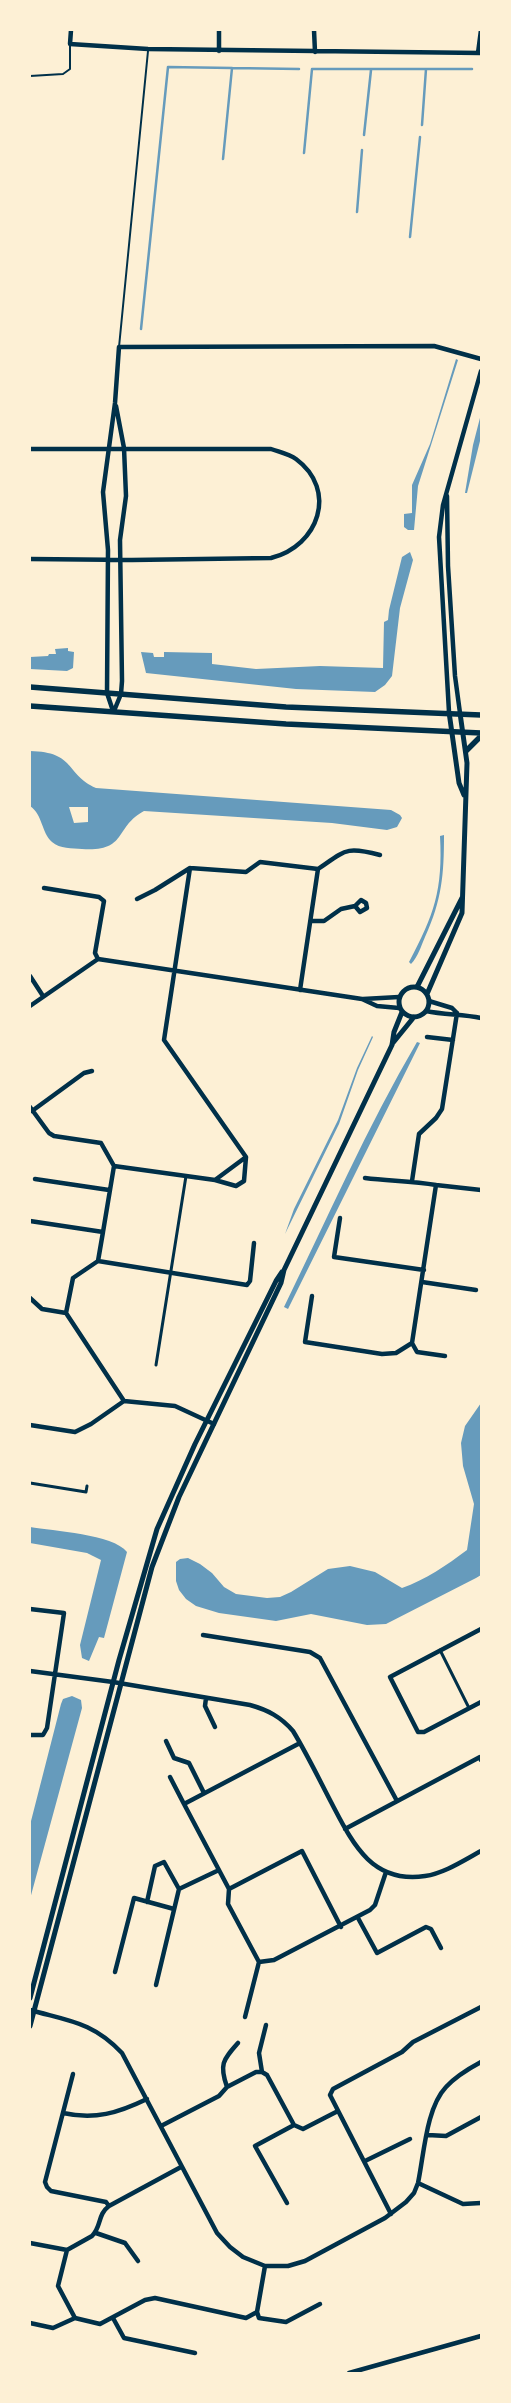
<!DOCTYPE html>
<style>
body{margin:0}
#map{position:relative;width:511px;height:2403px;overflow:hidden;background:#fdf0d5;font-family:"Alegreya Sans",sans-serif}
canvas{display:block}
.frame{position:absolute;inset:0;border:31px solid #fdf0d5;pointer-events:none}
</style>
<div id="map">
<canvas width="511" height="2403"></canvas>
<div class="frame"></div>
</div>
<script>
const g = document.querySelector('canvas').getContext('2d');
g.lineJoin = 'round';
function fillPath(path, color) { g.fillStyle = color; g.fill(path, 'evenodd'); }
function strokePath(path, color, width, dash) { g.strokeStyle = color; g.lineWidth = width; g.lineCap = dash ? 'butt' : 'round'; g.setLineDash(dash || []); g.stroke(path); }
const water = new Path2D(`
 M 456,359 L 458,360 L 418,486 L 414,530 L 408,530 L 404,527 L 404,514 L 412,513 L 412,485 L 430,444 Z
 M 481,414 L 481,437 L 467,493 L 465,493 L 473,445 Z
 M 410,552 L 413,560 L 400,608 L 392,676 L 385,685 L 375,692 L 296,689 L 146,673 L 141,652 L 153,653 L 154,657 L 164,657 L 164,652 L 212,653 L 212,664 L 256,669 L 320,666 L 383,668 L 384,622 L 388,620 L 389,610 L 402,557 Z
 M 68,648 L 68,651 L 74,652 L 73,668 L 67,671 L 30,669 L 30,657 L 48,656 L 49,654 L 56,654 L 55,649 Z
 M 30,751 C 76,752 65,774 96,788 L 391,810 L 400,815 L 402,818 L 397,827 L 387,830 L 332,823 L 144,811 C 114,827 128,852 82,849 C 72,848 60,849 52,842 C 41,832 43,815 30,806 ZM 69,807 L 88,807 L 88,822 L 74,823 Z
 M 444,835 C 444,874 442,900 425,937 C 421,946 418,957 411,964 L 409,962 C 434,915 443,890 440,836 Z
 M 372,1036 L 373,1037 L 358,1070 L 339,1124 L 285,1234 L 294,1209 L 338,1120 L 357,1068 Z
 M 417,1042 L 420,1043 L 288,1309 L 284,1307 C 327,1219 367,1127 417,1042 Z
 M 481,1403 L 481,1575 L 476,1578 L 386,1624 L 367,1625 L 311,1614 L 276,1621 L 219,1613 L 196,1606 L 186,1599 L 179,1590 L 176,1581 L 176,1562 L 180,1559 L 188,1558 L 200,1564 L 212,1573 L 224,1587 L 236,1594 L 267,1598 L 280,1597 L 291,1592 L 328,1569 L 350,1566 L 375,1572 L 402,1588 C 425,1580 447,1565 467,1550 L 474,1504 L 463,1466 L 461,1443 L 465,1426 Z
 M 30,1527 C 53,1531 113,1534 127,1552 L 104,1638 L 99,1637 L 89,1661 L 82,1658 L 80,1645 L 101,1560 L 87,1553 L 30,1543 Z
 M 72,1696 L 81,1700 L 82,1708 L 30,1899 L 30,1825 L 61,1704 L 63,1699 Z`);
const stream = new Path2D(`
 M 422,125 L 426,69
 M 364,135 L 371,70
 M 304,153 L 312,69 L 472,69
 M 223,159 L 232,68 L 299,69
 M 357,212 L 362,150
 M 410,237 L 420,137
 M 141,329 L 168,67 L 232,68`);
const service = new Path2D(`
 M 30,76 L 63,74 L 70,69 L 70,45
 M 119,347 L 148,51`);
const pedestrian = new Path2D(`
 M 156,1365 L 186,1176
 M 30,1483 L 86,1492 L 87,1486
 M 440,1650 L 469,1708`);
const minor = new Path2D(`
 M 71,30 L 70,44 L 148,49 L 481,53
 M 219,30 L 219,51
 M 314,30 L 315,52
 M 478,53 L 481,30
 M 30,449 L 271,449 C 279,452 289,454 296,459 C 338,490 319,546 271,558 L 132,560 L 30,559
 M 447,496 L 448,566 L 455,676 L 460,713
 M 113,711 L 107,693 L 108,550 L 103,492 L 115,403 L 119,347 L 434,346 L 481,359
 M 114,711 L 121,694 L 122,681 L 120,540 L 126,496 L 124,448 L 116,406
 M 449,712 L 439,537 L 443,505 L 481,371
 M 44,888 L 99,897 L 104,901 L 95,953 L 98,959
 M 137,899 L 155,890 L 190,868 L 246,872 L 260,862 L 318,869 C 346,850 346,846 380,855
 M 312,921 L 324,921 L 341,909 L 355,906 L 361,900 L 366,903 L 367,908 L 360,912 L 355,906
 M 30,976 L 43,996
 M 300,990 L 318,869
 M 363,999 L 399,997
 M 429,1001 L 452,1008 L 457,1013
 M 30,1006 L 98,959 L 362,999 L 377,1006 L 399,1008
 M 426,1011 C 445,1015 462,1014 481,1018
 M 427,1037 L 453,1040
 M 30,1107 L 49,1133 L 54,1136 L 101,1143 L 114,1166 L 103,1232 L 30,1221
 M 32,1111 L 84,1073 L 92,1071
 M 114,1166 L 215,1180 L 236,1186 L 244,1181 L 246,1157 L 164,1040 L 190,868
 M 365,1178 C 389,1181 412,1181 436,1185 L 412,1343
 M 35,1179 L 109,1190
 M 215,1180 L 246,1157
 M 412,1181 L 419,1134 L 436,1118 L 442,1109 L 457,1013
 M 436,1185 L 481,1190
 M 340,1218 L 334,1257 L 424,1270
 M 98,1261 L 247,1285 L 250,1281 L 254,1243
 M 422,1282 L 476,1290
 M 312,1296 L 305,1342 L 382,1354 L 396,1353 L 412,1343 L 417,1352 L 445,1356
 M 30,1298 L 42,1309 L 66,1313 L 124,1401
 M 66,1313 L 73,1278 L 98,1261 L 103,1232
 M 124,1401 L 175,1406 L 214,1424
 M 30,1425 L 75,1432 L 91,1424 L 124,1401
 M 30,1609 L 64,1613 L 47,1728 L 43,1735 L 30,1735
 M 481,1629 L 390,1677 L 418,1732 L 424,1732 L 481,1702
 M 203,1635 L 310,1652 L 320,1658 L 397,1801
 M 30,1671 L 113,1682 L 250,1705 C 268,1710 281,1717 293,1731 C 307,1754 319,1779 331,1802 C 352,1842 371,1884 425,1876 C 445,1873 464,1860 481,1851
 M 206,1698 L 205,1706 L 215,1727
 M 166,1741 L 174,1758 L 189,1763 L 204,1793
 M 170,1777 L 184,1804
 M 345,1829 L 480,1757 L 481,1760
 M 229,1889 L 302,1851 L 341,1927
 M 147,1902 L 155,1866 L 164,1862 L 179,1889
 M 358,1918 L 377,1953 L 426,1927 L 431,1929 L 441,1948
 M 259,1962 L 228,1904 L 229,1889 L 184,1804 L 300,1743
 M 115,1972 L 134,1898 L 174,1909
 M 156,1985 L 179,1889 L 219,1870
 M 30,2010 C 69,2021 93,2022 122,2053 L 217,2233 L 230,2247 L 243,2257 L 265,2266 L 288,2266 L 305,2261 L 385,2218 L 406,2202 L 414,2193 L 418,2183 C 424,2155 426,2108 446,2087 C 456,2076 468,2069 481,2062
 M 245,2017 L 259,1962 L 274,1960 L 370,1910 L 375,1905 L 386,1872
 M 262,2072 L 259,2053 L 266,2025
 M 73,2074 L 45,2182 L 47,2187 L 51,2191 L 106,2202 L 109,2206
 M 227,2087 C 219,2064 223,2060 238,2043
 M 63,2113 C 95,2120 118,2113 147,2099
 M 161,2126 L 219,2096 L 227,2087 L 256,2072 L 262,2072 L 267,2075 L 294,2125
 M 428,2135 L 446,2136 L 481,2117
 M 365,2161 L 410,2139
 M 181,2167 L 109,2206 C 97,2215 102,2226 92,2236 L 67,2250 L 58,2286 L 75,2318 L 100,2324 L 145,2300 L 155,2298 L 246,2318 L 257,2312 L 265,2266
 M 418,2183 L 463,2204 L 481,2203
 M 287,2203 L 255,2146 L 294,2125 L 303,2129 L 338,2111
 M 391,2214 L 330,2095 L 333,2089 L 402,2052 L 413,2042 L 481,2007
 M 96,2233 L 125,2243 L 138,2261
 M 30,2243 L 67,2250
 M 257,2312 L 259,2318 L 286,2322 L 320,2304
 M 113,2318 L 124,2338 L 195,2353
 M 30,2323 L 53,2328 L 75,2318
 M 349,2373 L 481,2336`);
const tertiary = new Path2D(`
 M 449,712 L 459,783 L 464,795
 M399 1002a15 15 0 1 1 30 0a15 15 0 1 1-30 0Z
 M 417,987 L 462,898
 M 427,994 L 462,913 L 467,763 L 460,713
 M 392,1044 L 414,1017
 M 30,1998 L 119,1660 L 157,1529 L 195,1444 L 276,1281 L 282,1272
 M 30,2026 L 152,1567 L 179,1497 L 281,1283 L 284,1270 L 392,1045 L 394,1032 L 402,1012`);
const secondary = new Path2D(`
 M 30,687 L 286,707 L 481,715
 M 30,706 L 286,724 L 481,733
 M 466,751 L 481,736`);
fillPath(water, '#669bbc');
strokePath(stream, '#669bbc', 2.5);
strokePath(service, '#003049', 2);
strokePath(pedestrian, '#003049', 3);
strokePath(minor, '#003049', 4.5);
strokePath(tertiary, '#003049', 5);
strokePath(secondary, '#003049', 5.5);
</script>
